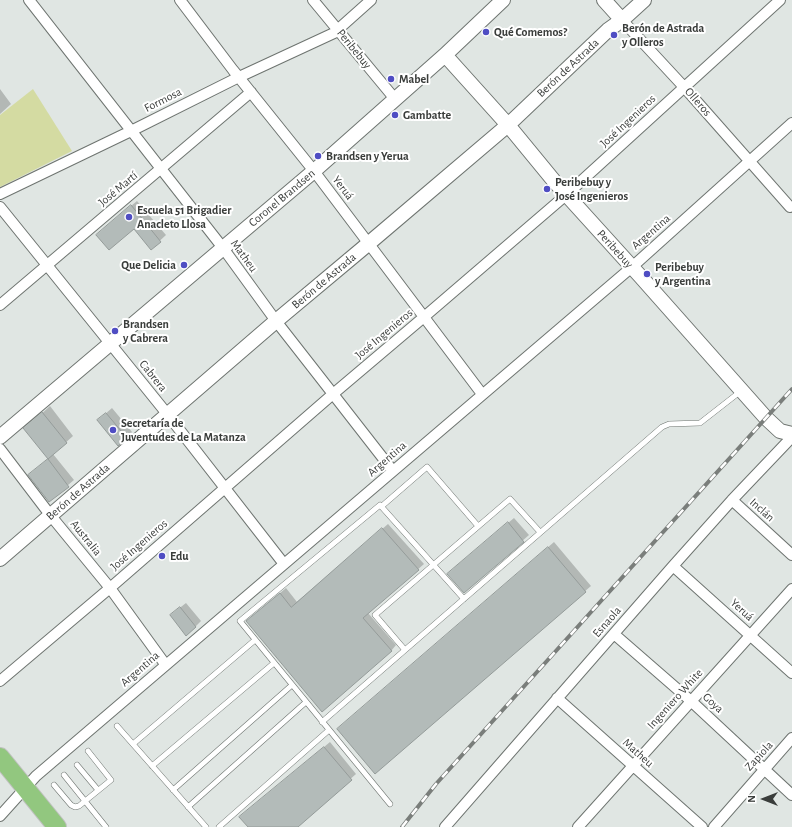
<!DOCTYPE html>
<meta charset="utf-8">
<style>
body{margin:0}
#map{position:relative;width:792px;height:827px;overflow:hidden;background:#e0e6e3;font-family:"Alegreya Sans",sans-serif}
canvas{display:block}
.north{position:absolute;left:744px;top:779px;width:40px;height:40px;-webkit-text-stroke:3px #fff;paint-order:stroke;rotate:270deg;font-size:11px;font-weight:700;line-height:16px;text-align:center;color:#3a3d3b}
.north::after{content:'';display:block;margin:auto;width:14px;height:18px;background:#3a3d3b;clip-path:polygon(50% 0,100% 100%,50% 72%,0 100%)}
</style>
<div id="map">
<canvas width="792" height="827"></canvas>
<div class="north">N</div>
</div>
<script>
const g = document.querySelector('canvas').getContext('2d');
g.lineJoin = 'round';
function fillPath(path, color) { g.fillStyle = color; g.fill(path, 'evenodd'); }
function strokePath(path, color, width, dash) { g.strokeStyle = color; g.lineWidth = width; g.lineCap = dash ? 'butt' : 'round'; g.setLineDash(dash || []); g.stroke(path); }
function label(font, color, halo, rows, align = 'center') {
  g.font = font + ' "Alegreya Sans",sans-serif'; g.lineWidth = 4; g.setLineDash([]); g.textBaseline = 'middle'; g.strokeStyle = halo; g.fillStyle = color; for (const [text, x, y, turn = 0] of rows) {
    g.save(); g.translate(x, y); g.rotate((+turn || 0) * Math.PI / 180); g.textAlign = isNaN(turn) ? turn : align; if (halo) g.strokeText(text, 0, 0); g.fillText(text, 0, 0); g.restore();
  }
}
const green = new Path2D(`
 M 33,89 L 72,151 L 0,187 L 0,115 Z`);
const shadow = new Path2D(`
 M 0,89 L 11,104 L 0,114 Z
 M 137,201 L 166,235 L 151,249 L 134,228 L 103,229 Z
 M 50,406 L 73,436 L 53,454 L 74,480 L 49,501 L 29,475 L 49,458 L 25,429 Z
 M 112,408 L 132,432 L 126,438 L 104,415 Z
 M 514,518 L 529,535 L 464,592 L 454,568 Z
 M 388,524 L 424,564 L 368,613 L 396,645 L 391,651 L 253,616 L 286,588 L 297,602 Z
 M 554,542 L 591,586 L 375,772 L 338,729 Z
 M 186,603 L 201,621 L 195,627 L 177,610 Z
 M 330,742 L 356,774 L 296,827 L 249,827 L 246,812 Z`);
const building = new Path2D(`
 M 131,205 L 161,242 L 151,250 L 134,229 L 109,250 L 96,235 Z
 M 42,412 L 67,443 L 48,459 L 23,428 Z
 M 106,413 L 127,438 L 118,446 L 97,420 Z
 M 48,459 L 69,487 L 49,502 L 28,475 Z
 M 508,522 L 524,542 L 464,593 L 447,574 Z
 M 382,528 L 419,570 L 363,618 L 392,651 L 322,712 L 246,621 L 280,593 L 291,607 Z
 M 548,547 L 586,592 L 375,774 L 337,729 Z
 M 180,607 L 196,627 L 186,636 L 170,615 Z
 M 324,747 L 352,780 L 298,827 L 248,827 L 239,817 Z`);
const lane = new Path2D(`
 M 382,506 L 427,467 L 478,526
 M 405,650 L 375,615 L 510,499 L 540,532
 M 322,722 L 662,427 L 669,424 L 700,423 L 741,391
 M 117,726 L 206,827
 M 133,744 L 255,640
 M 77,765 L 98,790
 M 152,766 L 274,663
 M 64,775 L 106,827
 M 54,785 L 71,805 L 75,807 L 79,806 L 111,780 L 88,751
 M 173,790 L 292,685
 M 390,804 L 240,621 L 380,505 L 464,599
 M 188,807 L 306,702
 M 219,827 L 329,730`);
const street = new Path2D(`
 M 29,0 L 223,248 L 276,321 L 333,394 L 393,471
 M 180,0 L 233,70 L 314,171 L 482,394
 M 313,0 L 395,99
 M 622,20 L 684,87 L 790,207
 M 0,194 L 131,131 L 239,77 L 334,33 L 371,0
 M 0,207 L 168,415 L 284,564
 M 0,305 L 251,92
 M 0,449 L 51,516 L 110,588 L 165,664
 M 732,500 L 792,555
 M 673,566 L 792,673
 M 614,634 L 691,701 L 792,795
 M 0,681 L 110,588 L 333,394 L 424,317 L 566,195 L 780,0
 M 557,698 L 702,827
 M 0,816 L 36,776 L 632,267 L 792,123
 M 445,827 L 673,566 L 732,500 L 792,437
 M 578,827 L 792,589
 M 714,827 L 792,738`);
const secondary = new Path2D(`
 M 604,0 L 622,20
 M 445,55 L 508,125 L 554,181 L 641,277 L 766,418 L 780,431 L 792,434
 M 0,437 L 314,171 L 445,55 L 503,0
 M 0,559 L 276,321 L 368,244 L 508,125 L 608,30 L 622,20 L 644,0`);
const highway = new Path2D(`
 M 0,757 L 57,827`);
const rail = new Path2D(`
 M 402,827 L 436,784 L 792,389`);
const markers = [
 [486,32,4,"#4f4dc3"],
 [614,35,4,"#4f4dc3"],
 [391,79,4,"#4f4dc3"],
 [395,115,4,"#4f4dc3"],
 [318,156,4,"#4f4dc3"],
 [547,189,4,"#4f4dc3"],
 [129,217,4,"#4f4dc3"],
 [184,265,4,"#4f4dc3"],
 [647,274,4,"#4f4dc3"],
 [115,331,4,"#4f4dc3"],
 [113,430,4,"#4f4dc3"],
 [162,556,4,"#4f4dc3"]
];
const poiNames = [
 ["Berón de Astrada",622,28],
 ["y Olleros",622,42],
 ["Qué Comemos?",494,32],
 ["Mabel",399,79],
 ["Gambatte",403,115],
 ["Brandsen y Yerua",326,156],
 ["Peribebuy y",555,182],
 ["José Ingenieros",555,196],
 ["Escuela 51 Brigadier",137,210],
 ["Anacleto Llosa",137,224],
 ["Que Delicia",176,265,"right"],
 ["Peribebuy",655,267],
 ["y Argentina",655,281],
 ["Brandsen",123,324],
 ["y Cabrera",123,338],
 ["Secretaría de",121,423],
 ["Juventudes de La Matanza",121,437],
 ["Edu",170,556]
];
const streetNames = [
 ["Peribebuy",354,49,51],
 ["Berón de Astrada",568,68,-43],
 ["Formosa",163,100,-27],
 ["Olleros",698,102,49],
 ["José Ingenieros",628,121,-43],
 ["Yeruá",343,188,53],
 ["José Martí",118,189,-40],
 ["Coronel Brandsen",282,198,-40],
 ["Argentina",651,232,-41],
 ["Peribebuy",615,249,48],
 ["Matheu",244,256,54],
 ["Berón de Astrada",324,281,-40],
 ["José Ingenieros",384,334,-40],
 ["Cabrera",153,376,51],
 ["Argentina",387,459,-41],
 ["Berón de Astrada",78,492,-41],
 ["Inclán",762,510,42],
 ["Australia",86,538,51],
 ["José Ingenieros",139,545,-41],
 ["Yeruá",742,610,42],
 ["Esnaola",607,622,-49],
 ["Argentina",140,669,-41],
 ["Ingeniero White",675,699,-48],
 ["Goya",713,703,43],
 ["Matheu",638,753,42],
 ["Zapiola",759,756,-48]
];
fillPath(green, '#d4dba2');
fillPath(shadow, '#0003');
fillPath(building, '#b3bbb9');
strokePath(building, '#949b99', 1);
strokePath(lane, '#6e7470', 6);
strokePath(street, '#6e7470', 12);
strokePath(secondary, '#6e7470', 16);
strokePath(highway, '#c0c1c0', 20);
strokePath(lane, '#fff', 5);
strokePath(street, '#fff', 10);
strokePath(secondary, '#fff', 14);
strokePath(highway, '#92c77f', 18);
strokePath(rail, '#7a7e7b', 4);
strokePath(rail, '#fff', 2.5, [8]);
for (const [x, y, r, color] of markers) { const dot = new Path2D(); dot.arc(x, y, r, 0, 2 * Math.PI); g.fillStyle = color; g.fill(dot); strokePath(dot, '#fff', 1.5); }
label('bold 12px', '#3a3d3b', '#fff', poiNames, 'left');
label('12px', '#3a3d3b', '#fff', streetNames);
</script>
